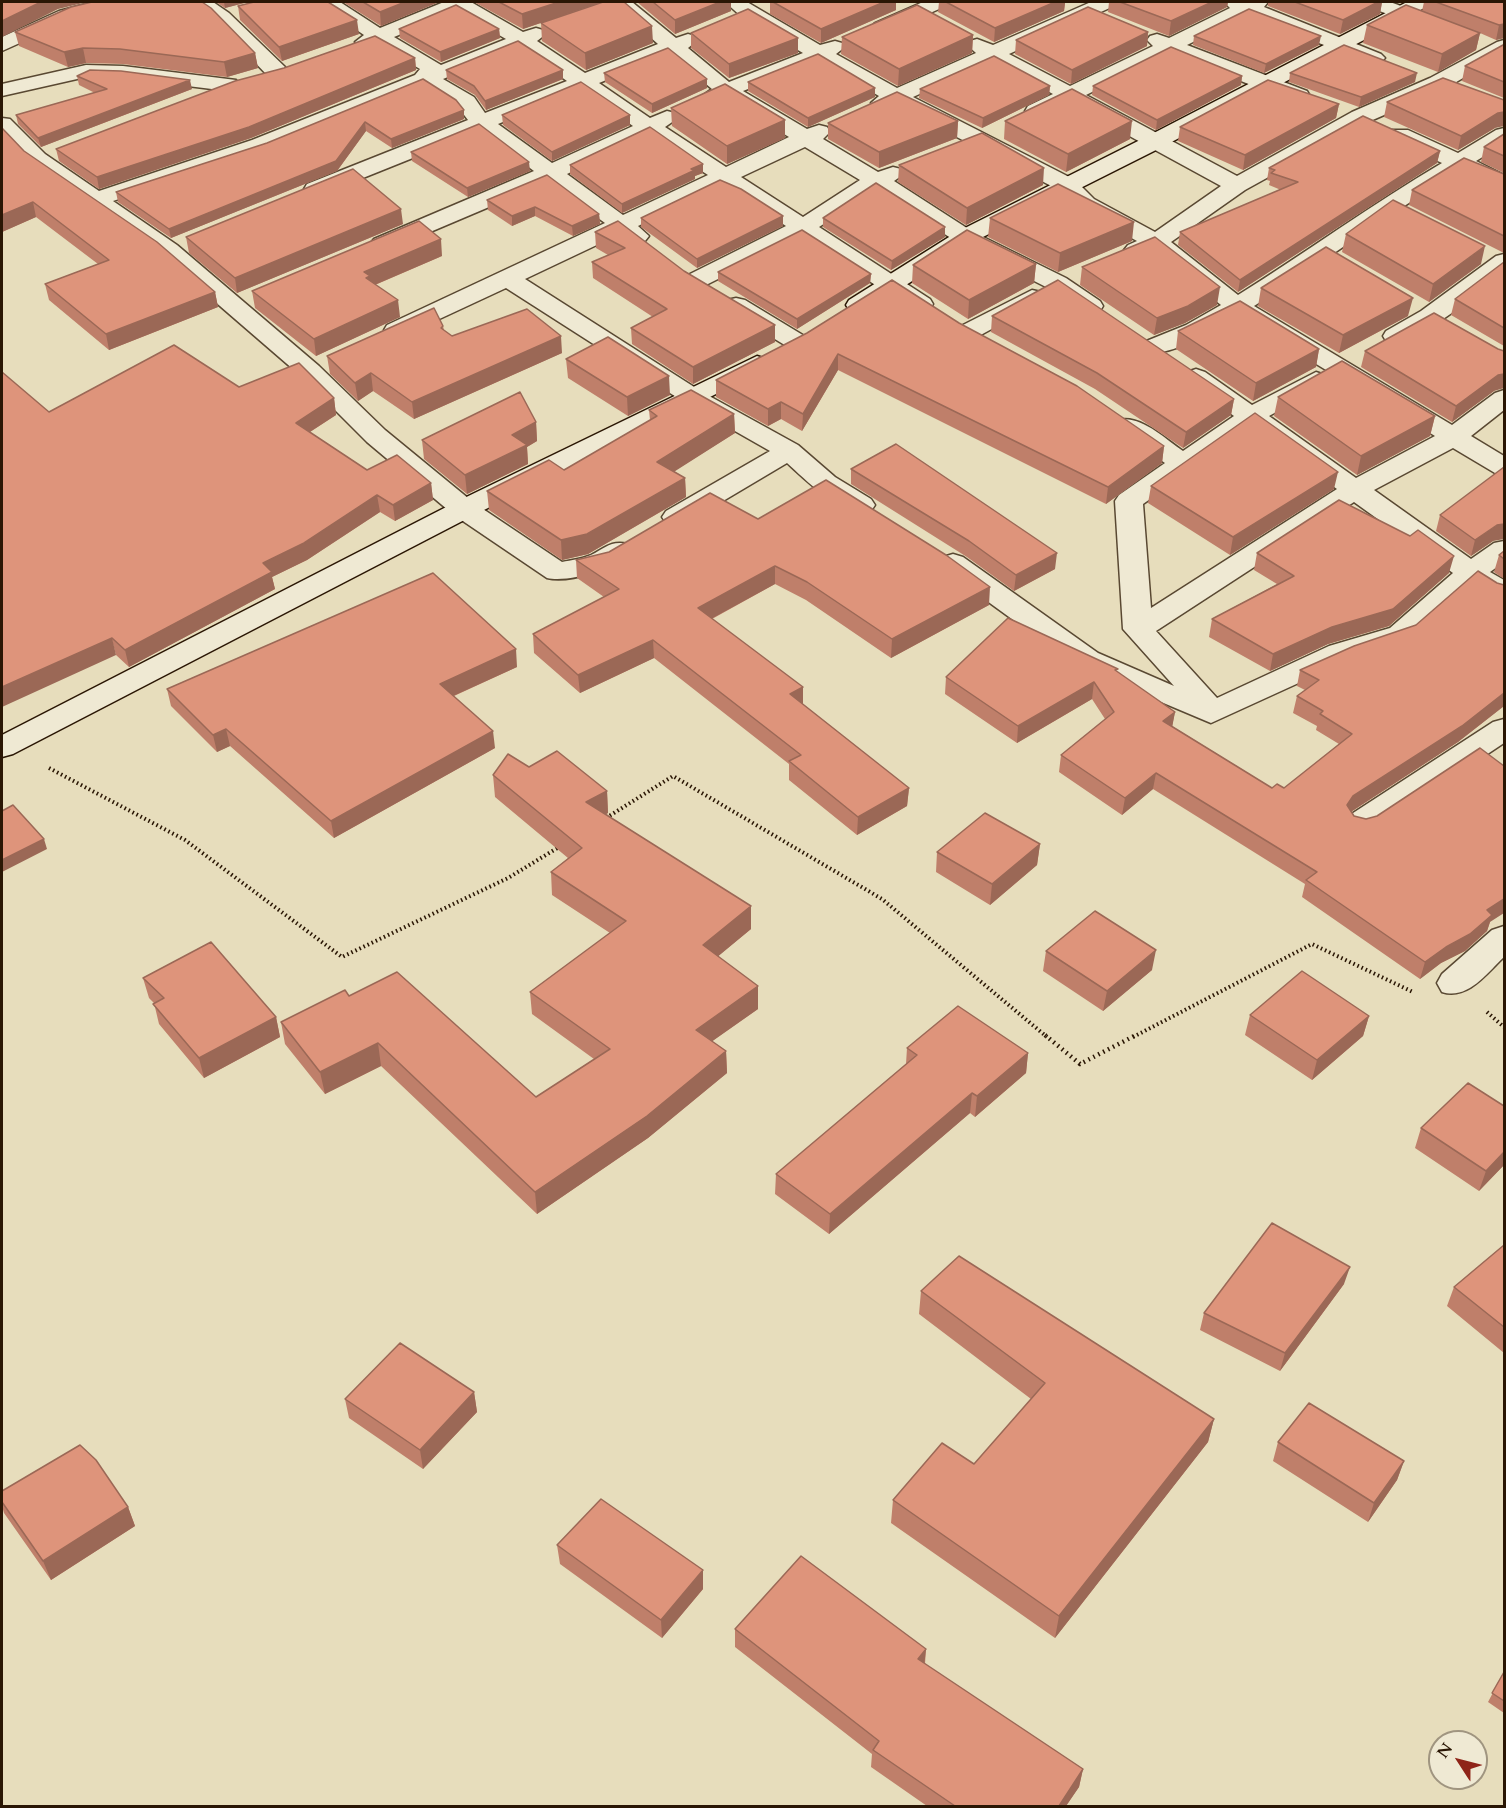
<!DOCTYPE html>
<style>
body{margin:0}
#map{position:relative;width:1506px;height:1808px;overflow:hidden;background:#e7ddbc;font-family:Cardo,serif}
canvas{display:block}
.frame{position:absolute;inset:0;border:3px solid #2a1604;pointer-events:none}
.north{position:absolute;left:1428px;top:1730px;width:60px;height:60px;box-sizing:border-box;background:#efe9d3;border:2px solid #a09580;border-radius:50%;rotate:306deg;font-size:16px;font-weight:700;line-height:24px;text-align:center;color:#2a1604}
.north::after{content:'';display:block;margin:auto;width:21px;height:27px;background:#8f2418;clip-path:polygon(50% 0,100% 100%,50% 72%,0 100%)}
</style>
<div id="map">
<canvas width="1506" height="1808"></canvas>
<div class="frame"></div>
<div class="north">N</div>
</div>
<script>
const g = document.querySelector('canvas').getContext('2d');
g.lineJoin = 'round';
function strokePath(path, color, width, dash) { g.strokeStyle = color; g.lineWidth = width; g.lineCap = dash ? 'butt' : 'round'; g.setLineDash(dash || []); g.stroke(path); }
function fillPath(path, color) { g.fillStyle = color; g.fill(path, 'evenodd'); }
const pathFar1 = new Path2D(`
 M 49,768 L 185,840 L 342,957 L 508,878 L 559,847
 M 606,818 L 673,776 L 882,899 L 1047,1037
 M 1487,1012 L 1504,1027
 M 1133,1037 L 1312,944 L 1413,992`);
const path = new Path2D(`
 M 1045,1035 L 1080,1064 L 1136,1035`);
const street = new Path2D(`
 M 94,2 L 126,2 L 123,6 L 73,19 L 2,51 L 2,37 L 59,11 Z
 M 190,2 L 213,2 L 229,13 L 285,67 L 288,72 L 285,77 L 269,77 L 215,21 Z
 M 316,2 L 340,2 L 380,28 L 444,2 L 471,2 L 523,32 L 536,28 L 543,30 L 546,34 L 537,41 L 585,73 L 658,44 L 610,2 L 632,2 L 676,38 L 688,34 L 695,36 L 698,40 L 688,48 L 729,82 L 803,53 L 743,18 L 725,2 L 747,2 L 820,45 L 835,41 L 842,43 L 845,47 L 836,54 L 897,88 L 976,53 L 967,45 L 970,41 L 977,39 L 993,45 L 1091,2 L 1117,2 L 1114,6 L 1009,54 L 1070,86 L 1153,46 L 1147,40 L 1150,36 L 1157,34 L 1169,38 L 1230,8 L 1224,2 L 1268,2 L 1264,7 L 1381,54 L 1385,58 L 1381,62 L 1367,62 L 1248,15 L 1187,45 L 1307,91 L 1310,96 L 1307,101 L 1291,101 L 1171,53 L 1086,95 L 1237,176 L 1352,112 L 1430,78 L 1497,42 L 1504,40 L 1504,54 L 1446,88 L 1368,122 L 1245,190 L 1171,242 L 1238,295 C 1307,252 1372,204 1442,163 L 1392,140 L 1389,135 L 1392,130 L 1408,130 L 1458,153 L 1496,130 L 1504,128 L 1504,144 L 1476,161 L 1504,175 L 1504,190 L 1460,171 C 1389,213 1324,262 1254,306 L 1452,425 L 1495,393 L 1504,390 L 1504,410 L 1471,436 L 1504,456 L 1504,475 L 1495,473 L 1453,448 L 1374,490 L 1471,559 L 1494,543 L 1504,541 L 1504,562 L 1490,572 L 1504,580 L 1504,601 L 1494,598 L 1473,585 L 1410,640 L 1349,660 L 1211,723 L 1078,667 L 943,569 L 939,563 L 943,557 L 953,554 L 963,557 L 1098,653 L 1174,686 L 1123,629 L 1115,501 L 1119,495 L 1165,463 L 1119,432 L 1115,426 L 1119,420 C 1141,415 1165,439 1183,451 L 1234,416 L 1187,382 L 1183,377 L 1187,372 L 1196,369 L 1205,372 L 1252,405 L 1316,372 L 1325,375 L 1329,380 L 1325,385 L 1269,416 L 1356,478 L 1435,436 L 1237,316 C 1215,329 1169,359 1144,352 L 1140,347 L 1144,342 L 1186,325 L 1221,305 L 1153,251 L 1136,257 L 1128,255 L 1124,250 L 1128,245 L 1137,241 L 1078,209 L 1059,190 L 895,105 L 882,110 L 874,108 L 871,103 L 879,96 L 818,61 L 743,91 L 807,129 L 819,125 L 827,127 L 830,132 L 823,139 L 878,172 L 893,167 L 901,169 L 904,174 L 894,181 L 973,232 L 1066,278 L 1100,301 L 1103,306 L 1100,311 L 1091,313 L 1082,311 L 1048,288 L 957,242 L 876,190 L 819,227 L 930,299 L 933,304 L 930,309 L 921,311 L 912,309 L 802,237 L 704,286 L 695,288 L 686,286 L 683,281 L 686,276 L 786,226 L 723,185 L 638,226 L 649,236 L 645,241 L 629,241 L 620,234 L 525,279 L 702,392 L 798,445 L 835,477 L 871,499 L 875,505 L 871,511 C 843,518 807,481 787,463 L 686,523 L 676,525 L 666,523 L 662,517 L 666,511 L 770,451 L 684,402 L 506,288 L 405,335 L 396,337 L 387,335 L 384,330 L 387,325 L 605,223 L 548,182 L 390,249 L 374,249 L 370,244 L 374,239 L 534,171 L 480,131 L 323,194 L 307,194 L 304,189 L 307,184 L 468,120 L 458,107 L 425,86 L 268,150 L 113,201 L 177,245 L 319,366 L 385,430 L 474,503 L 562,562 C 571,560 582,559 591,555 C 605,548 611,540 628,544 L 632,550 C 619,569 568,583 547,578 L 454,515 L 367,442 L 301,376 L 161,255 L 29,164 L 2,136 L 2,118 L 10,119 L 45,154 L 99,191 L 252,140 L 415,75 L 420,69 L 377,44 L 365,48 L 358,46 L 355,42 L 364,35 ZM 457,11 L 506,39 L 441,65 L 394,37 ZM 520,48 L 567,81 L 485,113 L 474,97 L 443,79 ZM 670,54 L 712,89 L 702,96 L 705,101 L 713,102 L 725,99 L 789,137 L 726,167 L 665,127 L 678,118 L 675,113 L 667,111 L 650,118 L 599,83 ZM 992,61 L 1053,94 L 1028,106 L 1025,111 L 1028,116 L 1044,116 L 1069,103 L 1221,186 L 1155,232 L 1094,199 L 1075,180 L 913,97 ZM 581,90 L 633,126 L 552,163 L 498,124 ZM 647,136 L 708,175 L 623,215 L 567,174 ZM 805,147 L 860,180 L 803,217 L 741,177 ZM 1251,428 L 1337,489 L 1151,608 L 1143,504 ZM 1354,502 L 1453,573 L 1390,628 L 1329,646 L 1217,698 L 1156,631 Z
 M 923,2 L 949,2 L 946,6 L 889,31 L 875,31 L 872,27 L 875,23 Z
 M 1363,2 L 1390,2 L 1442,21 L 1445,25 L 1442,29 L 1428,29 L 1366,6 Z
 M 86,65 L 123,66 L 228,79 L 236,80 L 239,85 L 236,90 L 228,91 L 123,78 L 86,77 L 2,96 L 2,84 Z
 M 1504,254 L 1504,272 C 1480,290 1416,349 1386,341 L 1383,336 L 1386,331 L 1421,311 L 1496,256 Z
 M 1032,290 L 1041,292 L 1044,297 L 1041,302 L 977,337 L 968,339 L 959,337 L 956,332 L 959,327 Z
 M 736,298 L 745,300 L 806,337 L 810,342 L 806,347 L 797,350 L 788,347 L 727,310 L 724,305 L 727,300 Z
 M 1504,719 L 1504,743 L 1372,831 L 1361,834 L 1350,831 L 1345,823 L 1350,815 L 1493,722 Z
 M 1504,926 L 1504,957 C 1486,974 1468,1000 1442,992 L 1437,983 L 1442,974 L 1492,930 Z`);
const secondary = new Path2D(`
 M 1407,2 L 1431,2 L 1428,6 L 1164,146 L 973,242 L 867,310 L 858,312 L 849,310 L 846,305 L 849,300 L 957,232 L 1148,136 Z
 M 757,356 L 766,359 L 770,364 L 766,369 L 474,515 L 13,754 L 2,757 L 2,735 L 454,503 Z`);
const wall = new Path2D(`
 M 216,2 L 248,2 L 225,8 Z
 M 343,2 L 439,2 L 381,26 Z
 M 474,2 L 602,2 L 523,29 Z
 M 637,2 L 731,2 L 731,11 L 675,34 Z
 M 770,2 L 896,2 L 896,10 L 821,43 L 770,14 Z
 M 939,2 L 1068,2 L 1065,3 L 1064,11 L 994,42 L 938,12 Z
 M 1109,2 L 1228,2 L 1227,7 L 1169,36 L 1108,12 Z
 M 1268,2 L 1382,2 L 1380,14 L 1340,34 L 1268,6 Z
 M 1424,2 L 1504,2 L 1504,38 L 1496,40 L 1480,33 L 1476,50 L 1438,72 L 1363,43 L 1367,25 L 1422,11 Z
 M 238,6 L 359,34 L 282,61 L 240,20 Z
 M 541,23 L 653,43 L 586,70 L 542,41 Z
 M 399,29 L 499,29 L 500,38 L 441,62 L 400,38 Z
 M 15,32 L 255,53 L 258,68 L 227,77 L 123,64 L 86,63 L 68,67 L 19,46 Z
 M 1148,32 L 1147,46 L 1071,84 L 1015,54 L 1016,40 Z
 M 691,33 L 798,53 L 729,78 L 691,48 Z
 M 973,35 L 972,53 L 898,86 L 841,54 L 842,37 Z
 M 1194,36 L 1319,45 L 1264,73 L 1193,45 Z
 M 1504,45 L 1504,98 L 1462,81 L 1465,66 Z
 M 415,58 L 416,70 L 251,138 L 99,189 L 59,161 L 56,149 Z
 M 446,70 L 563,79 L 486,110 L 475,95 L 447,79 Z
 M 604,73 L 707,88 L 652,113 L 605,82 Z
 M 1290,73 L 1415,82 L 1359,107 L 1289,82 Z
 M 77,76 L 192,89 L 41,147 L 18,124 L 16,115 L 95,93 L 79,85 Z
 M 1242,76 L 1241,85 L 1156,130 L 1092,95 L 1093,86 Z
 M 423,79 L 464,119 L 392,148 L 366,131 L 337,171 L 171,238 L 118,202 L 116,192 L 267,143 Z
 M 748,82 L 875,88 L 875,97 L 808,127 L 748,91 Z
 M 1050,86 L 1049,95 L 982,128 L 919,98 L 920,89 Z
 M 1387,102 L 1495,128 L 1458,150 L 1384,117 Z
 M 1339,104 L 1336,118 L 1243,170 L 1178,141 L 1180,127 Z
 M 671,108 L 785,120 L 785,138 L 727,164 L 672,126 Z
 M 502,115 L 630,115 L 630,125 L 552,161 L 503,125 Z
 M 958,121 L 957,138 L 879,168 L 828,139 L 828,123 Z
 M 1005,121 L 1130,139 L 1066,172 L 1004,139 Z
 M 1504,134 L 1504,173 L 1481,162 L 1484,147 Z
 M 24,151 L 215,292 L 218,307 L 109,350 L 49,300 L 45,284 L 98,264 L 36,217 L 2,232 Z
 M 1440,151 L 1437,163 L 1238,292 L 1178,245 L 1180,232 L 1281,190 L 1269,185 L 1270,181 L 1267,180 L 1269,168 Z
 M 411,152 L 530,171 L 468,197 L 412,161 Z
 M 570,165 L 703,173 L 695,176 L 695,179 L 622,213 L 570,174 Z
 M 899,165 L 1043,185 L 966,225 L 898,182 Z
 M 1504,174 L 1504,253 L 1409,205 L 1412,190 Z
 M 487,200 L 599,214 L 600,224 L 573,236 L 535,216 L 512,226 L 488,210 Z
 M 641,218 L 783,226 L 697,268 L 641,227 Z
 M 823,218 L 945,237 L 891,270 L 823,227 Z
 M 990,218 L 1132,241 L 1058,272 L 988,237 Z
 M 618,221 L 775,342 L 693,384 L 632,344 L 631,328 L 653,317 L 593,278 L 592,262 L 608,255 L 596,248 L 595,232 Z
 M 403,224 L 237,293 L 189,253 L 186,237 Z
 M 1346,234 L 1481,264 L 1429,302 L 1342,252 Z
 M 442,256 L 375,285 L 400,317 L 316,356 L 255,308 L 252,291 Z
 M 1504,262 L 1504,346 L 1451,315 L 1455,299 Z
 M 1036,264 L 1034,283 L 968,319 L 912,283 L 913,265 Z
 M 1082,267 L 1217,305 L 1185,323 L 1154,335 L 1080,285 Z
 M 718,272 L 871,274 L 870,283 L 797,329 L 718,281 Z
 M 1261,288 L 1408,316 L 1339,353 L 1258,306 Z
 M 992,316 L 1234,399 L 1231,415 L 1183,448 L 1095,389 L 991,332 Z
 M 959,323 L 1164,446 L 1162,463 L 1106,504 L 838,370 L 802,431 L 781,419 L 768,426 L 716,397 L 716,380 Z
 M 443,326 L 444,330 L 452,336 L 562,353 L 414,419 L 373,391 L 358,401 L 330,374 L 327,356 Z
 M 1178,331 L 1319,349 L 1316,367 L 1253,401 L 1176,349 Z
 M 1498,349 L 1494,391 L 1452,422 L 1361,367 L 1365,351 Z
 M 566,359 L 670,395 L 628,416 L 568,378 Z
 M 239,387 L 334,398 L 336,415 L 310,432 L 367,470 L 431,483 L 433,500 L 395,521 L 380,512 L 307,560 L 272,577 L 275,589 L 129,667 L 116,655 L 49,412 Z
 M 1278,397 L 1435,416 L 1430,436 L 1357,475 L 1274,416 Z
 M 649,410 L 734,414 L 735,433 L 674,471 L 685,478 L 686,497 L 588,554 L 562,560 L 489,510 L 487,491 L 564,470 L 650,420 Z
 M 536,422 L 537,441 L 527,447 L 528,464 L 467,494 L 424,459 L 422,440 Z
 M 851,469 L 1055,569 L 1014,591 L 967,557 L 851,484 Z
 M 1151,486 L 1334,489 L 1230,555 L 1148,503 Z
 M 1440,515 L 1493,541 L 1471,556 L 1436,531 Z
 M 758,519 L 989,605 L 891,658 L 806,600 L 775,584 L 712,619 L 803,687 L 803,704 L 909,788 L 907,806 L 857,835 L 789,780 L 789,764 L 654,658 L 580,693 L 534,653 L 533,634 L 604,597 L 577,578 L 576,560 Z
 M 1504,551 L 1504,579 L 1494,572 L 1499,555 Z
 M 1257,553 L 1449,573 L 1389,626 L 1328,644 L 1270,671 L 1209,637 L 1212,619 L 1277,584 L 1254,570 Z
 M 1497,583 L 1504,585 L 1504,706 L 1458,742 L 1351,812 L 1354,816 L 1490,922 L 1487,931 L 1465,951 L 1441,963 L 1420,979 L 1302,897 L 1305,884 L 1153,789 L 1122,815 L 1059,772 L 1061,755 L 1105,719 L 1092,699 L 1017,743 L 945,694 L 946,677 L 1117,672 L 1175,712 L 1172,726 L 1272,788 L 1284,788 L 1339,744 L 1316,730 L 1317,726 L 1293,713 L 1297,696 L 1305,690 L 1297,686 L 1300,670 L 1416,625 Z
 M 517,667 L 454,696 L 495,748 L 334,838 L 230,746 L 217,752 L 171,706 L 167,689 Z
 M 529,767 L 607,791 L 608,813 L 605,814 L 751,906 L 751,929 L 718,956 L 758,1009 L 712,1041 L 726,1051 L 727,1073 L 648,1138 L 537,1214 L 381,1066 L 325,1094 L 285,1044 L 281,1022 L 349,996 L 536,1097 L 594,1059 L 532,1014 L 530,992 L 610,933 L 552,895 L 551,872 L 568,858 L 495,797 L 493,775 Z
 M 1040,844 L 1037,865 L 990,905 L 936,872 L 937,852 Z
 M 1046,951 L 1152,970 L 1103,1011 L 1043,971 Z
 M 143,978 L 276,1017 L 280,1037 L 204,1078 L 159,1024 L 154,1003 L 149,998 Z
 M 1250,1015 L 1369,1016 L 1363,1036 L 1312,1080 L 1245,1035 Z
 M 907,1048 L 1028,1053 L 1026,1073 L 975,1117 L 970,1113 L 829,1234 L 775,1194 L 776,1174 L 906,1064 Z
 M 1504,1106 L 1504,1165 L 1479,1191 L 1415,1148 L 1421,1128 Z
 M 1504,1245 L 1504,1353 L 1447,1306 L 1454,1287 Z
 M 1344,1284 L 1280,1371 L 1200,1330 L 1204,1313 Z
 M 921,1291 L 1214,1419 L 1208,1442 L 1055,1638 L 891,1523 L 893,1500 L 974,1464 L 1031,1399 L 919,1314 Z
 M 474,1392 L 477,1412 L 423,1469 L 349,1418 L 345,1399 Z
 M 1278,1442 L 1404,1461 L 1397,1480 L 1368,1522 L 1273,1461 Z
 M 2,1491 L 128,1507 L 135,1526 L 51,1580 L 4,1513 L 2,1506 Z
 M 557,1545 L 703,1589 L 662,1638 L 560,1564 Z
 M 735,1629 L 926,1649 L 925,1664 L 1083,1769 L 1079,1787 L 1066,1806 L 927,1806 L 871,1767 L 872,1754 L 735,1647 Z
 M 1504,1672 L 1504,1713 L 1488,1702 Z`);
const shadedWall = new Path2D(`
 M 41,2 L 87,2 L 58,9 L 2,37 L 2,21 Z
 M 224,2 L 248,2 L 225,8 Z
 M 405,2 L 439,2 L 381,26 L 380,12 Z
 M 559,2 L 602,2 L 523,29 L 522,14 Z
 M 720,2 L 731,2 L 731,11 L 675,34 L 675,20 Z
 M 884,2 L 896,2 L 896,10 L 821,43 L 821,29 Z
 M 1055,2 L 1068,2 L 1065,3 L 1064,11 L 994,42 L 995,28 Z
 M 1212,2 L 1228,2 L 1227,7 L 1169,36 L 1171,21 Z
 M 1378,2 L 1382,2 L 1380,14 L 1340,34 L 1343,20 Z
 M 357,20 L 359,34 L 282,61 L 279,47 Z
 M 1504,24 L 1504,38 L 1496,40 L 1499,25 Z
 M 652,26 L 653,43 L 586,70 L 585,53 Z
 M 499,29 L 500,38 L 441,62 L 440,52 Z
 M 1148,32 L 1147,46 L 1071,84 L 1072,70 Z
 M 1480,33 L 1476,50 L 1438,72 L 1442,54 Z
 M 973,35 L 972,53 L 898,86 L 899,69 Z
 M 1321,36 L 1319,45 L 1264,73 L 1266,64 Z
 M 798,38 L 798,53 L 729,78 L 729,64 Z
 M 83,48 L 86,63 L 68,67 L 64,52 Z
 M 255,53 L 258,68 L 227,77 L 224,62 Z
 M 415,58 L 416,70 L 251,138 L 99,189 L 97,177 Z
 M 563,70 L 563,79 L 486,110 L 485,101 Z
 M 1417,73 L 1415,82 L 1359,107 L 1361,97 Z
 M 1242,76 L 1241,85 L 1156,130 L 1157,120 Z
 M 707,79 L 707,88 L 652,113 L 652,104 Z
 M 190,80 L 192,89 L 41,147 L 38,138 Z
 M 1050,86 L 1049,95 L 982,128 L 983,118 Z
 M 875,88 L 875,97 L 808,127 L 808,118 Z
 M 1339,104 L 1336,118 L 1243,170 L 1245,155 Z
 M 464,110 L 464,119 L 392,148 L 391,139 Z
 M 1504,112 L 1504,126 L 1495,128 L 1458,150 L 1461,136 L 1498,113 Z
 M 630,115 L 630,125 L 552,161 L 552,152 Z
 M 785,120 L 785,138 L 727,164 L 727,146 Z
 M 958,121 L 957,138 L 879,168 L 879,152 Z
 M 1132,121 L 1130,139 L 1066,172 L 1068,154 Z
 M 365,122 L 366,131 L 337,171 L 171,238 L 169,229 Z
 M 1440,151 L 1437,163 L 1238,292 L 1240,280 Z
 M 529,162 L 530,171 L 468,197 L 467,188 Z
 M 703,164 L 703,173 L 695,176 L 695,179 L 622,213 L 622,204 L 691,169 Z
 M 1044,168 L 1043,185 L 966,225 L 967,208 Z
 M 33,202 L 36,217 L 2,232 L 2,215 Z
 M 535,207 L 535,216 L 512,226 L 512,216 Z
 M 401,209 L 403,224 L 237,293 L 235,278 Z
 M 599,214 L 600,224 L 573,236 L 572,226 Z
 M 783,216 L 783,226 L 697,268 L 697,259 Z
 M 1134,222 L 1132,241 L 1058,272 L 1060,253 Z
 M 945,227 L 945,237 L 891,270 L 892,261 Z
 M 441,239 L 442,256 L 372,286 L 373,293 L 364,272 Z
 M 1485,246 L 1481,264 L 1429,302 L 1433,284 Z
 M 1036,264 L 1034,283 L 968,319 L 969,300 Z
 M 871,274 L 870,283 L 797,329 L 797,319 Z
 M 1220,287 L 1217,305 L 1185,323 L 1154,335 L 1157,318 Z
 M 215,292 L 218,307 L 109,350 L 106,334 Z
 M 1413,298 L 1408,316 L 1339,353 L 1343,335 Z
 M 398,300 L 400,317 L 316,356 L 314,339 Z
 M 775,325 L 775,342 L 693,384 L 693,367 Z
 M 561,336 L 562,353 L 414,419 L 412,402 Z
 M 1319,349 L 1316,367 L 1253,401 L 1256,383 Z
 M 838,354 L 838,370 L 802,431 L 803,414 Z
 M 371,373 L 373,391 L 358,401 L 355,383 Z
 M 1504,374 L 1504,388 L 1494,391 L 1452,422 L 1456,406 L 1498,375 Z
 M 669,376 L 670,395 L 628,416 L 627,397 Z
 M 334,398 L 336,415 L 299,439 L 296,423 Z
 M 1234,399 L 1231,415 L 1183,448 L 1186,432 Z
 M 781,402 L 781,419 L 768,426 L 768,409 Z
 M 734,414 L 735,433 L 658,482 L 657,462 Z
 M 1435,416 L 1430,436 L 1357,475 L 1361,456 Z
 M 536,422 L 537,441 L 527,447 L 528,464 L 467,494 L 465,475 L 512,435 Z
 M 1164,446 L 1162,463 L 1106,504 L 1108,487 Z
 M 1338,472 L 1334,489 L 1230,555 L 1233,537 Z
 M 685,478 L 686,497 L 588,554 L 562,560 L 561,540 Z
 M 431,483 L 433,500 L 395,521 L 393,505 Z
 M 377,495 L 380,512 L 307,560 L 272,577 L 275,589 L 129,667 L 125,650 L 263,563 Z
 M 1504,524 L 1504,539 L 1493,541 L 1471,556 L 1475,540 L 1497,525 Z
 M 1057,553 L 1055,569 L 1014,591 L 1016,575 Z
 M 1454,556 L 1449,573 L 1389,626 L 1328,644 L 1270,671 L 1273,654 Z
 M 775,566 L 775,584 L 698,626 L 698,608 Z
 M 990,587 L 989,605 L 891,658 L 892,639 Z
 M 112,638 L 116,655 L 2,707 L 2,687 Z
 M 653,640 L 654,658 L 580,693 L 578,675 Z
 M 516,649 L 517,667 L 442,701 L 440,684 Z
 M 1094,682 L 1092,699 L 1017,743 L 1018,726 Z
 M 803,687 L 803,706 L 790,694 Z
 M 1504,693 L 1504,706 L 1458,742 L 1349,813 L 1347,805 L 1353,796 Z
 M 1175,712 L 1172,728 L 1163,721 Z
 M 226,729 L 230,746 L 217,752 L 213,735 Z
 M 493,731 L 495,748 L 334,838 L 331,821 Z
 M 1156,773 L 1153,789 L 1122,815 L 1125,798 Z
 M 909,788 L 907,806 L 857,835 L 858,817 Z
 M 607,791 L 608,813 L 588,825 L 586,802 Z
 M 44,839 L 47,849 L 2,872 L 2,860 Z
 M 1040,844 L 1037,865 L 990,905 L 992,884 Z
 M 1504,899 L 1504,913 L 1490,922 L 1487,931 L 1465,951 L 1441,963 L 1420,979 L 1425,962 L 1487,910 Z
 M 751,906 L 751,929 L 704,968 L 703,945 Z
 M 1156,950 L 1152,970 L 1103,1011 L 1107,991 Z
 M 758,986 L 758,1009 L 697,1052 L 696,1030 Z
 M 1369,1016 L 1363,1036 L 1312,1080 L 1317,1060 Z
 M 276,1017 L 280,1037 L 204,1078 L 199,1058 Z
 M 378,1043 L 381,1066 L 325,1094 L 320,1072 Z
 M 726,1051 L 727,1073 L 648,1138 L 537,1214 L 535,1192 Z
 M 1028,1053 L 1026,1073 L 975,1117 L 977,1096 Z
 M 972,1093 L 970,1113 L 829,1234 L 830,1214 Z
 M 1504,1152 L 1504,1165 L 1479,1191 L 1486,1171 Z
 M 1350,1267 L 1344,1284 L 1280,1371 L 1285,1353 Z
 M 474,1392 L 477,1412 L 423,1469 L 420,1450 Z
 M 1214,1419 L 1208,1442 L 1055,1638 L 1059,1616 Z
 M 1404,1461 L 1397,1480 L 1368,1522 L 1374,1503 Z
 M 128,1507 L 135,1526 L 51,1580 L 43,1561 Z
 M 703,1570 L 703,1589 L 662,1638 L 661,1620 Z
 M 926,1649 L 924,1667 L 918,1659 Z
 M 1083,1769 L 1079,1787 L 1066,1806 L 1059,1806 Z`);
const building = new Path2D(`
 M 2,2 L 41,2 L 2,21 Z
 M 92,2 L 202,2 L 211,8 L 255,53 L 224,62 L 120,49 L 83,48 L 64,52 L 15,32 L 71,7 Z
 M 254,2 L 328,2 L 357,20 L 279,47 L 238,6 Z
 M 363,2 L 405,2 L 380,12 Z
 M 499,2 L 559,2 L 522,14 Z
 M 603,2 L 624,2 L 652,26 L 585,53 L 541,23 Z
 M 653,2 L 720,2 L 675,20 Z
 M 773,2 L 884,2 L 821,29 Z
 M 946,2 L 1055,2 L 995,28 Z
 M 1120,2 L 1212,2 L 1171,21 Z
 M 1295,2 L 1378,2 L 1343,20 Z
 M 1436,2 L 1504,2 L 1504,24 L 1499,25 Z
 M 456,5 L 499,29 L 440,52 L 399,29 Z
 M 917,5 L 973,35 L 899,69 L 842,37 Z
 M 1406,5 L 1480,33 L 1442,54 L 1367,25 Z
 M 1088,7 L 1148,32 L 1072,70 L 1016,40 Z
 M 748,9 L 798,38 L 729,64 L 691,33 Z
 M 1249,9 L 1321,36 L 1266,64 L 1194,36 Z
 M 375,36 L 415,58 L 249,127 L 97,177 L 56,149 L 235,81 L 284,68 Z
 M 518,41 L 563,70 L 485,101 L 474,86 L 446,70 Z
 M 1344,45 L 1417,73 L 1361,97 L 1290,73 Z
 M 1503,45 L 1504,45 L 1504,82 L 1465,66 Z
 M 1171,47 L 1242,76 L 1157,120 L 1093,86 Z
 M 668,48 L 707,79 L 652,104 L 604,73 Z
 M 818,54 L 875,88 L 808,118 L 748,82 Z
 M 994,56 L 1050,86 L 983,118 L 920,89 Z
 M 90,70 L 121,71 L 190,80 L 38,138 L 16,115 L 107,89 L 77,76 Z
 M 1443,78 L 1504,100 L 1504,112 L 1498,113 L 1461,136 L 1387,102 Z
 M 423,79 L 456,100 L 464,110 L 391,139 L 365,122 L 336,161 L 169,229 L 116,192 L 267,143 Z
 M 1268,80 L 1339,104 L 1245,155 L 1180,127 Z
 M 581,82 L 630,115 L 552,152 L 502,115 Z
 M 725,84 L 785,120 L 727,146 L 671,108 Z
 M 1072,89 L 1132,121 L 1068,154 L 1005,121 Z
 M 897,92 L 958,121 L 879,152 L 828,123 Z
 M 1363,116 L 1440,151 L 1240,280 L 1180,232 L 1298,182 L 1271,173 L 1275,170 L 1269,168 Z
 M 479,124 L 529,162 L 467,188 L 411,152 Z
 M 650,127 L 703,164 L 691,169 L 695,170 L 622,204 L 570,165 Z
 M 2,128 L 24,151 L 157,242 L 215,292 L 106,334 L 45,284 L 109,260 L 33,202 L 2,215 Z
 M 982,133 L 1044,168 L 967,208 L 899,165 Z
 M 1504,134 L 1504,156 L 1484,147 Z
 M 1464,158 L 1504,174 L 1504,236 L 1412,190 Z
 M 353,169 L 401,209 L 235,278 L 186,237 Z
 M 547,175 L 599,214 L 572,226 L 535,207 L 512,216 L 487,200 Z
 M 720,180 L 741,189 L 783,216 L 697,259 L 641,218 Z
 M 876,183 L 945,227 L 892,261 L 823,218 Z
 M 1058,184 L 1134,222 L 1060,253 L 990,218 Z
 M 1393,200 L 1485,246 L 1433,284 L 1346,234 Z
 M 419,221 L 441,239 L 364,272 L 370,276 L 366,278 L 398,300 L 314,339 L 252,291 Z
 M 618,221 L 684,271 L 775,325 L 693,367 L 631,328 L 667,309 L 592,262 L 625,248 L 595,232 Z
 M 802,230 L 871,274 L 797,319 L 718,272 Z
 M 967,230 L 1036,264 L 969,300 L 913,265 Z
 M 1155,237 L 1220,287 L 1188,306 L 1157,318 L 1082,267 Z
 M 1326,247 L 1413,298 L 1343,335 L 1261,288 Z
 M 1504,262 L 1504,328 L 1455,299 Z
 M 892,280 L 959,323 L 1077,386 L 1164,446 L 1108,487 L 838,354 L 803,414 L 781,402 L 768,409 L 716,380 L 807,333 Z
 M 1058,280 L 1234,399 L 1186,432 L 1097,373 L 992,316 Z
 M 1240,301 L 1319,349 L 1256,383 L 1178,331 Z
 M 434,308 L 443,326 L 441,328 L 452,336 L 527,309 L 561,336 L 412,402 L 371,373 L 355,383 L 327,356 Z
 M 1434,313 L 1498,349 L 1504,351 L 1504,374 L 1498,375 L 1456,406 L 1365,351 Z
 M 608,337 L 669,376 L 627,397 L 566,359 Z
 M 174,345 L 239,387 L 299,363 L 334,398 L 296,423 L 367,470 L 397,455 L 431,483 L 393,505 L 377,495 L 304,543 L 263,563 L 272,572 L 125,650 L 112,638 L 2,687 L 2,372 L 49,412 Z
 M 1342,361 L 1435,416 L 1361,456 L 1278,397 Z
 M 691,390 L 734,414 L 657,462 L 685,478 L 587,534 L 561,540 L 487,491 L 549,460 L 564,470 L 657,416 L 649,410 Z
 M 520,392 L 536,422 L 512,435 L 527,445 L 465,475 L 422,440 Z
 M 1255,413 L 1338,472 L 1233,537 L 1151,486 Z
 M 896,444 L 1057,553 L 1016,575 L 969,541 L 851,469 Z
 M 1504,467 L 1504,524 L 1497,525 L 1475,540 L 1440,515 Z
 M 826,480 L 946,555 L 990,587 L 892,639 L 807,582 L 775,566 L 698,608 L 803,687 L 790,694 L 909,788 L 858,817 L 789,761 L 801,755 L 653,640 L 578,675 L 533,634 L 619,589 L 576,560 L 609,552 L 710,493 L 758,519 Z
 M 1339,500 L 1410,536 L 1418,530 L 1454,556 L 1393,609 L 1332,627 L 1273,654 L 1212,619 L 1294,576 L 1257,553 Z
 M 1504,551 L 1504,559 L 1499,555 Z
 M 1478,571 L 1497,583 L 1504,585 L 1504,693 L 1462,726 L 1353,796 L 1347,805 L 1354,816 L 1366,819 L 1377,816 L 1480,748 L 1504,766 L 1504,899 L 1487,910 L 1492,915 L 1470,934 L 1446,947 L 1425,962 L 1306,880 L 1317,872 L 1156,773 L 1125,798 L 1061,755 L 1114,712 L 1094,682 L 1018,726 L 946,677 L 1008,618 L 1118,669 L 1115,670 L 1175,712 L 1163,721 L 1272,788 L 1277,784 L 1284,788 L 1352,734 L 1320,714 L 1323,711 L 1297,696 L 1319,680 L 1300,670 L 1354,646 L 1416,625 Z
 M 433,573 L 516,649 L 440,684 L 493,731 L 331,821 L 226,729 L 213,735 L 167,689 Z
 M 557,751 L 607,791 L 586,802 L 751,906 L 703,945 L 758,986 L 696,1030 L 726,1051 L 647,1116 L 535,1192 L 378,1043 L 320,1072 L 281,1022 L 345,990 L 349,996 L 397,972 L 536,1097 L 610,1049 L 530,992 L 626,921 L 551,872 L 582,848 L 493,775 L 508,754 L 529,767 Z
 M 13,805 L 44,839 L 2,860 L 2,811 Z
 M 985,813 L 1040,844 L 992,884 L 937,852 Z
 M 1095,911 L 1156,950 L 1107,991 L 1046,951 Z
 M 211,942 L 276,1017 L 199,1058 L 153,1004 L 164,998 L 143,978 Z
 M 1302,971 L 1369,1016 L 1317,1060 L 1250,1015 Z
 M 958,1006 L 1028,1053 L 977,1096 L 972,1093 L 830,1214 L 776,1174 L 917,1055 L 907,1048 Z
 M 1468,1083 L 1504,1106 L 1504,1152 L 1486,1171 L 1421,1128 Z
 M 1272,1223 L 1350,1267 L 1285,1353 L 1204,1313 Z
 M 1504,1245 L 1504,1327 L 1454,1287 Z
 M 959,1256 L 1214,1419 L 1059,1616 L 893,1500 L 942,1443 L 974,1464 L 1045,1383 L 921,1291 Z
 M 400,1343 L 474,1392 L 420,1450 L 345,1399 Z
 M 1309,1403 L 1404,1461 L 1374,1503 L 1278,1442 Z
 M 80,1445 L 96,1460 L 128,1507 L 43,1561 L 2,1502 L 2,1491 Z
 M 601,1499 L 703,1570 L 661,1620 L 557,1545 Z
 M 801,1556 L 926,1649 L 918,1659 L 1083,1769 L 1059,1806 L 955,1806 L 873,1750 L 879,1741 L 735,1629 Z
 M 1504,1672 L 1504,1701 L 1492,1693 Z`);
strokePath(street, '#594832', 3);
strokePath(secondary, '#2a1604', 3);
strokePath(pathFar1, '#2a1604', 4, [1.5, 3]);
strokePath(path, '#2a1604', 4.5, [1.5, 4]);
fillPath(street, '#efe9d3');
fillPath(secondary, '#efe9d3');
fillPath(wall, '#bf7f6a');
fillPath(shadedWall, '#9b6856');
fillPath(building, '#de947b');
strokePath(building, '#9b6856', 1.5);
</script>
